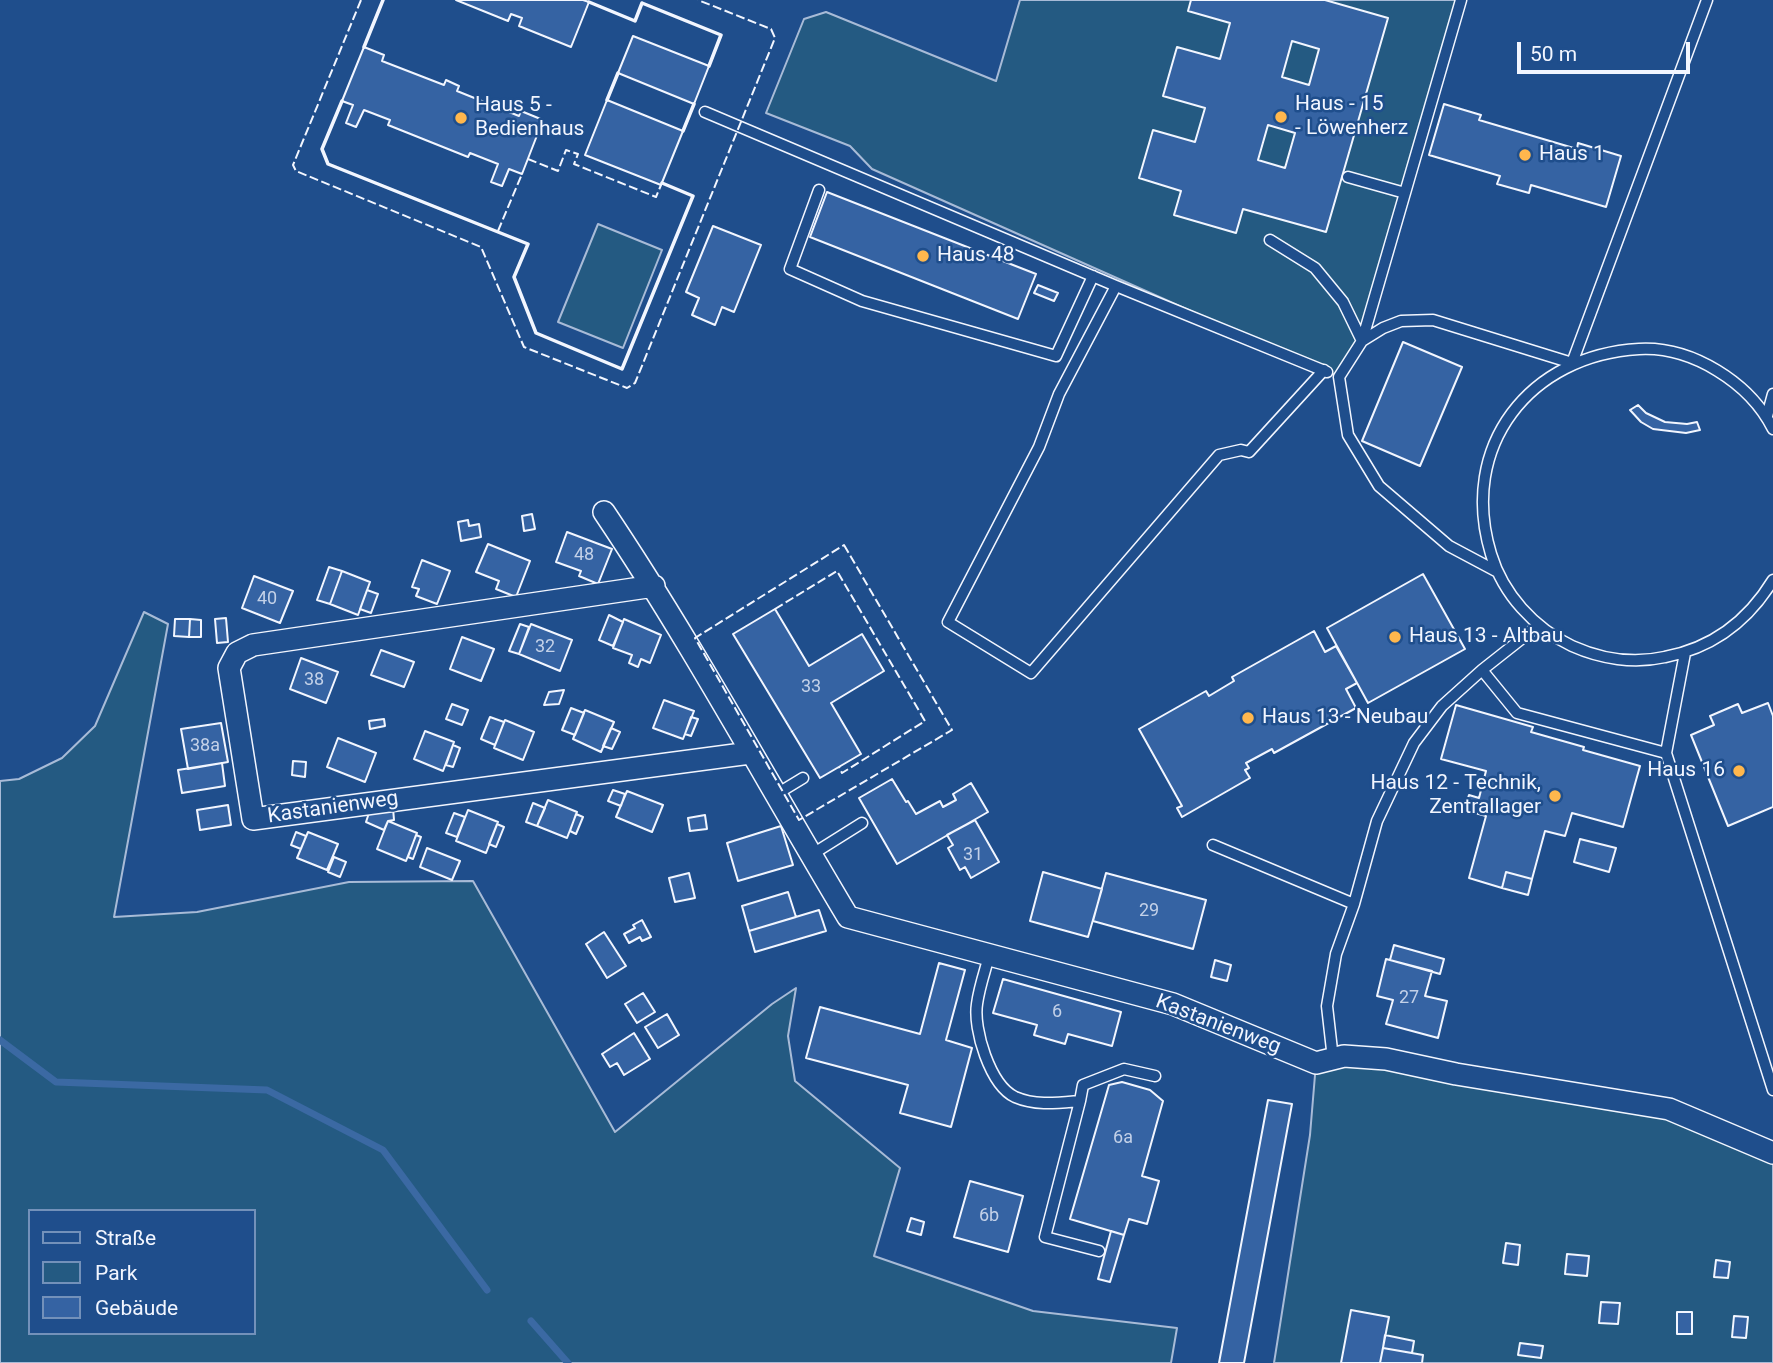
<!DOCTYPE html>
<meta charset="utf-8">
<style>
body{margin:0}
#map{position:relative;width:1773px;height:1363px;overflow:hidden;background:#1f4e8c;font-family:Roboto,sans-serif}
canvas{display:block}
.legend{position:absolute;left:28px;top:1209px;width:228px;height:126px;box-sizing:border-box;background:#1f4e8c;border:2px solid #7391ba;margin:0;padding:9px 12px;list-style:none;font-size:21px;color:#f2f6ff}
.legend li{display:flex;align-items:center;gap:14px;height:35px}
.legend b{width:35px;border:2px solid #7391ba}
.scale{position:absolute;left:1517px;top:42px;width:173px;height:32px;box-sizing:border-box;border:4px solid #f2f6ff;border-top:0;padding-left:9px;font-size:21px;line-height:24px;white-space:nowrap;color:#f2f6ff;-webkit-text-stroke:5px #1f4e8c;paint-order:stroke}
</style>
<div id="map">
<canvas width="1773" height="1363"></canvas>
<ul class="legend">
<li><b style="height:9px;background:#1f4e8c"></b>Straße</li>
<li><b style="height:19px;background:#245a82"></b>Park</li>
<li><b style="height:19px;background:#3563a3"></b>Gebäude</li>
</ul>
<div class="scale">50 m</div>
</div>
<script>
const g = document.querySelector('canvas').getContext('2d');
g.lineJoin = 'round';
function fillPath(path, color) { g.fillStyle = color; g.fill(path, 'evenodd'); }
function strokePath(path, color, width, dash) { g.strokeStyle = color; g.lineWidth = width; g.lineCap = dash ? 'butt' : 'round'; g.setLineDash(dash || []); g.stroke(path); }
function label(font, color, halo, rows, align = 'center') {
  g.font = font + ' Roboto,sans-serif'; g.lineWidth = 5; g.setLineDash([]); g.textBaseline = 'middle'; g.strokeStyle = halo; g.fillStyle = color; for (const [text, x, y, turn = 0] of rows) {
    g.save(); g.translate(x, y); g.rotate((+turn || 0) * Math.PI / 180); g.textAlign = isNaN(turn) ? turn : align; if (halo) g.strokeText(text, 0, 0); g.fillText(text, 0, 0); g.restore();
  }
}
const green = new Path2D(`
 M 1020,0 L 1461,0 L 1362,341 L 1339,377 L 872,169 L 850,146 L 766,113 L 804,19 L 826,12 L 996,81 Z
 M 598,224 L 662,250 L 623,348 L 558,322 Z
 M 144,612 L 168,624 L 114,917 L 197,912 L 349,882 L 473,881 L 615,1132 L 772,1004 L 796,988 L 788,1036 L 795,1081 L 900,1168 L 874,1256 L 1033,1311 L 1177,1328 L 1171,1363 L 0,1363 L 0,781 L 19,779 L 62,758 L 95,726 ZM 30,1211 L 254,1211 L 254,1333 L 30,1333 Z
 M 1344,1056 L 1669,1109 L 1773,1153 L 1773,1363 L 1274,1363 L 1310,1135 L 1316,1063 Z`);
const stream = new Path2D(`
 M 0,1040 L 56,1082 L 267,1090 L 383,1150 L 487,1290
 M 531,1321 L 568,1363`);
const building = new Path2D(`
 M 456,0 L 583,0 L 589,2 L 571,47 L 519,26 L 522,18 L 511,14 L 508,21 Z
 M 1191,0 L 1325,0 L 1388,18 L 1326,232 L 1243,209 L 1236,233 L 1174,215 L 1181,191 L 1139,178 L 1153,130 L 1195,142 L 1205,108 L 1163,96 L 1177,47 L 1220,59 L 1230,23 L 1188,11 ZM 1292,41 L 1319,49 L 1309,85 L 1282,77 ZM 1268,125 L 1295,133 L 1285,168 L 1258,160 Z
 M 633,36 L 709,66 L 694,104 L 618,73 Z
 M 364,47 L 384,55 L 382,61 L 444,85 L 446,80 L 459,86 L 457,91 L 519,116 L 521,111 L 543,120 L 522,174 L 509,169 L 502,186 L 491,182 L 498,164 L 470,153 L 468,157 L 388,125 L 390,120 L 364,110 L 356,127 L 346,123 L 353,105 L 342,101 Z
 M 607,100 L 683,131 L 661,185 L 585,155 Z
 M 1444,104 L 1481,115 L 1479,120 L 1577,149 L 1578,143 L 1621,156 L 1606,207 L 1531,185 L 1529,193 L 1497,184 L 1500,176 L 1429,155 Z
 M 827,192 L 1036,274 L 1018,319 L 810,237 Z
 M 713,226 L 761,245 L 734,312 L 722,307 L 715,325 L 692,315 L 699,298 L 686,292 Z
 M 1038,285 L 1058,293 L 1054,301 L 1034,293 Z
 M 1403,342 L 1462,367 L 1420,466 L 1362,441 Z
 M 1638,405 L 1646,413 L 1665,422 L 1687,424 L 1697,422 L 1700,430 L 1686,433 L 1653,429 L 1641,422 L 1630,410 Z
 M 532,514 L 535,529 L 524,531 L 522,516 Z
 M 468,520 L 469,526 L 479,524 L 481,537 L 461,541 L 458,522 Z
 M 567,532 L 612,549 L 598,584 L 579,576 L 581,571 L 556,562 Z
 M 488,544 L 530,561 L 516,597 L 496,589 L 499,581 L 476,572 Z
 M 422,560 L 450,571 L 437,604 L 416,596 L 419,589 L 412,587 Z
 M 329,567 L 342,571 L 330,604 L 317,600 Z
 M 342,571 L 370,582 L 358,615 L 330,604 Z
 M 1423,574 L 1465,649 L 1368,703 L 1327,628 Z
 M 254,576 L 293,591 L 280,623 L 242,608 Z
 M 367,590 L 378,594 L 371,613 L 360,609 Z
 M 775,609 L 809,666 L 862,634 L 884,671 L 831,703 L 861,754 L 820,778 L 733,634 Z
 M 609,615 L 623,622 L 613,646 L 599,640 Z
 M 226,618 L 228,642 L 217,643 L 215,619 Z
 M 175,619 L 190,619 L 189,637 L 174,636 Z
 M 190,619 L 201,620 L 201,637 L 189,637 Z
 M 624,619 L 661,635 L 650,663 L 641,659 L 638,667 L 629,663 L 632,655 L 613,648 Z
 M 520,624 L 529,627 L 519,654 L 509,651 Z
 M 531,624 L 572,640 L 560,671 L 519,654 Z
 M 1314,631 L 1325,652 L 1336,646 L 1357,683 L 1346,689 L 1356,708 L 1274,753 L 1272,749 L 1246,763 L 1249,768 L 1245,770 L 1250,778 L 1182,817 L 1177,808 L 1182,806 L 1139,729 L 1206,691 L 1209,696 L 1234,681 L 1232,677 Z
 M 462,637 L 494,649 L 481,681 L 450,669 Z
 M 381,650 L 414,662 L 404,687 L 371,675 Z
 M 301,658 L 338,672 L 326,703 L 290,689 Z
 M 564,690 L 559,704 L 544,705 L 549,692 Z
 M 664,700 L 694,711 L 683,739 L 653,728 Z
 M 1768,703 L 1773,716 L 1773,807 L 1728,826 L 1691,735 L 1714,725 L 1710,716 L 1738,704 L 1742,713 Z
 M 452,704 L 468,710 L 462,725 L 446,719 Z
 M 1456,705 L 1533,727 L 1531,732 L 1584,747 L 1583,750 L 1640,766 L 1623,827 L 1572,813 L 1565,836 L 1545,831 L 1532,879 L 1506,872 L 1502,888 L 1469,878 L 1486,816 L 1464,810 L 1469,795 L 1479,798 L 1486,771 L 1441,759 Z
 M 571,708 L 584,713 L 575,735 L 562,730 Z
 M 585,710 L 614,722 L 601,752 L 573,739 Z
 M 490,717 L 504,722 L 495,745 L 481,739 Z
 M 691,717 L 698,719 L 691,736 L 685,734 Z
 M 384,719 L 385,726 L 370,729 L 369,721 Z
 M 505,720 L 534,732 L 523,760 L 494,748 Z
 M 221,723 L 228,762 L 188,769 L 181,729 Z
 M 611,728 L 620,732 L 612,749 L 603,746 Z
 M 425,731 L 454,742 L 443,771 L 414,759 Z
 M 338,738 L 376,753 L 365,782 L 327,767 Z
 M 453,745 L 460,748 L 453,767 L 446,765 Z
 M 293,761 L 306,762 L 305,777 L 292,775 Z
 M 222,763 L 225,786 L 182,793 L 178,770 Z
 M 892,779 L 906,802 L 908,801 L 916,814 L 940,801 L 943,807 L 956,800 L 953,794 L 971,783 L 988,812 L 897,864 L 859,798 Z
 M 613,790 L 625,794 L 621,806 L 608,801 Z
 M 627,791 L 663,805 L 652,832 L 616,817 Z
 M 548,800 L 577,812 L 567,838 L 537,826 Z
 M 533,803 L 545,808 L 537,826 L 526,822 Z
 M 228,805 L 231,825 L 200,830 L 197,810 Z
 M 393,808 L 394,820 L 388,821 L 384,830 L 366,822 L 370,810 Z
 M 468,810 L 498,822 L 486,853 L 456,841 Z
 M 454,813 L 465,817 L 457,837 L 446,833 Z
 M 576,814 L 583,817 L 576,834 L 570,831 Z
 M 705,815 L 707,829 L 690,831 L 688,818 Z
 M 975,820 L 999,862 L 971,878 L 965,867 L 960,870 L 948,848 L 953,845 L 947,835 Z
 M 388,821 L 417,833 L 406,861 L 377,849 Z
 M 497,824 L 504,827 L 496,847 L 489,844 Z
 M 781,826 L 793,865 L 738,881 L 727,843 Z
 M 296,832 L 306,836 L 301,849 L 291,845 Z
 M 308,832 L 338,844 L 327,870 L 297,858 Z
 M 416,835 L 421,837 L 413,859 L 408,857 Z
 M 1580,839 L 1616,848 L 1609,872 L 1574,862 Z
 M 427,848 L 460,861 L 452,880 L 420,867 Z
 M 334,857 L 346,862 L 340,877 L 328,872 Z
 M 1043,872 L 1102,889 L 1088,937 L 1030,921 Z
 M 1506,872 L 1532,879 L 1528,895 L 1502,888 Z
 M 689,873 L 695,898 L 675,902 L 669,878 Z
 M 1106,873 L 1206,900 L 1193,949 L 1093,921 Z
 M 788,892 L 796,917 L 749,931 L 742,906 Z
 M 819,910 L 826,931 L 755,952 L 749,931 Z
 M 642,920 L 651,937 L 642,941 L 640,937 L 629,943 L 624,934 L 635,928 L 633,925 Z
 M 604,932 L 626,966 L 607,978 L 586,944 Z
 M 1394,945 L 1444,959 L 1440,974 L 1390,960 Z
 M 1386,959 L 1432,971 L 1425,996 L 1447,1001 L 1438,1038 L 1386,1024 L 1393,1000 L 1377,996 Z
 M 1215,960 L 1231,965 L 1227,981 L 1211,977 Z
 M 939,963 L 965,970 L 946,1040 L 972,1048 L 951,1127 L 900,1113 L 908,1085 L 806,1058 L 820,1007 L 920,1034 Z
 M 1003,979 L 1121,1012 L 1112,1046 L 1068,1034 L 1065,1044 L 1034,1035 L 1037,1025 L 993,1013 Z
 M 643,993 L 655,1012 L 637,1023 L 625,1004 Z
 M 667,1014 L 679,1035 L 658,1048 L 645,1027 Z
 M 634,1033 L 650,1059 L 624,1075 L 617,1063 L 610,1067 L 602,1054 Z
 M 1122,1082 L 1150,1090 L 1163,1101 L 1142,1176 L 1159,1181 L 1147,1224 L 1129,1219 L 1124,1235 L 1070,1219 L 1109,1085 Z
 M 1268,1100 L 1292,1104 L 1244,1363 L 1219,1363 Z
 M 970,1181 L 1023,1196 L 1008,1252 L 954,1237 Z
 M 911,1218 L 924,1222 L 921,1235 L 907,1231 Z
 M 1111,1231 L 1124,1235 L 1110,1282 L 1098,1279 Z
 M 1506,1243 L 1520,1245 L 1518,1265 L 1503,1263 Z
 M 1567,1254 L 1589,1256 L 1587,1276 L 1565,1274 Z
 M 1716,1260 L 1730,1262 L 1728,1278 L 1714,1277 Z
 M 1601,1302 L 1620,1303 L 1618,1324 L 1599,1323 Z
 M 1351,1310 L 1389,1317 L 1380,1363 L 1341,1363 Z
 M 1677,1312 L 1692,1312 L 1692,1334 L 1677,1334 Z
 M 1734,1316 L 1748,1317 L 1746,1338 L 1732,1337 Z
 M 1385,1335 L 1414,1341 L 1412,1353 L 1383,1348 Z
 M 1520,1343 L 1543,1346 L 1541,1358 L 1518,1355 Z
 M 1383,1348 L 1423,1355 L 1422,1363 L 1380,1363 Z`);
const service = new Path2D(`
 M 705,112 L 1116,286 L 1327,372
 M 1348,177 L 1405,193
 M 819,190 L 790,269 L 862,301 L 1056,356 L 1093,276
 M 1270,240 L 1315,268 L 1343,302 L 1362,341
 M 1116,286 L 1059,394 L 1039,447 L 948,622 L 1031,673 L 1219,455 L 1241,450 L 1249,452 L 1324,370
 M 1362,341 L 1461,0
 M 1767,416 L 1773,394
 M 1773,429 C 1750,383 1692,346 1639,349 C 1530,355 1458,446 1491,554 C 1503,594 1534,628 1572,646 C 1601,659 1634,664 1665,657 C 1712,648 1748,621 1773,580
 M 1496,571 L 1449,546 L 1379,486 L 1348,435 L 1339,377 L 1362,341 L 1383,328 L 1401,321 L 1433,320 L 1572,363 L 1707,0
 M 1685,653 L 1666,753 L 1773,1090
 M 1482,670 L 1517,713 L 1666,753
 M 775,795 L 803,778
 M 1213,845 L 1354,904
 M 811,855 L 862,823
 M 989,956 C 985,971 979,988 977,1004 C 973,1029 990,1085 1015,1097 C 1036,1106 1057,1103 1080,1101 L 1083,1085 L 1124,1069 L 1155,1076
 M 1333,1059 L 1327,1006 L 1336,954 L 1354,904 L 1377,821 L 1414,743 L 1442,706 L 1482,670 L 1539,625
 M 1080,1101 L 1045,1237 L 1099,1251`);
const minor = new Path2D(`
 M 604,512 C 692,643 767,782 848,917 L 1173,1004 L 1316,1063 L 1344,1056 L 1386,1059 L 1456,1074 L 1669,1109 L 1773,1153
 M 654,586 L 253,645 L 237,653 L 229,668 L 253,819 L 750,753`);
const fence = new Path2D(`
 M 361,0 L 293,165 L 296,171 L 481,247 L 524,347 L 627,388 L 635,383 L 775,38 L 771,29 L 698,0
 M 528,159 L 558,171 L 566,150 L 578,154 L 574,164 L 656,197 L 661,185
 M 498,231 L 522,174
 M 844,545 L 952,730 L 799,820 L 695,638 Z
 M 775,609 L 837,571 L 925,721 L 842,773 L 839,767`);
const wall = new Path2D(`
 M 589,2 L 635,21 L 642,3 L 721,35 L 709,66
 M 364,47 L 383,0
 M 607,100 L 618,73
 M 342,101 L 322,149 L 328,164 L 528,244 L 514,277 L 536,333 L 622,369 L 693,196 L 662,183
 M 683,131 L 694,104`);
const markers = [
 [1281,117,7,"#ffb74d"],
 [461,118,7,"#ffb74d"],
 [1525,155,7,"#ffb74d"],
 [923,256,7,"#ffb74d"],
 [1395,637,7,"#ffb74d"],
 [1248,718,7,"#ffb74d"],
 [1739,771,7,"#ffb74d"],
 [1555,796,7,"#ffb74d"]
];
const numberNames = [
 ["48",584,555],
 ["40",267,599],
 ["32",545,647],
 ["38",314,680],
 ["33",811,687],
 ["38a",205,746],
 ["31",973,855],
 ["29",1149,911],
 ["27",1409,998],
 ["6",1057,1012],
 ["6a",1123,1138],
 ["6b",989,1216]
];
const poiNames = [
 ["Haus - 15",1295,105],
 ["- Löwenherz",1295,129],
 ["Haus 5 -",475,106],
 ["Bedienhaus",475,130],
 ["Haus 1",1539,155],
 ["Haus 48",937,256],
 ["Haus 13 - Altbau",1409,637],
 ["Haus 13 - Neubau",1262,718],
 ["Haus 16",1725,771,"right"],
 ["Haus 12 - Technik,",1541,784,"right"],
 ["Zentrallager",1541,808,"right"]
];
const streetNames = [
 ["Kastanienweg",333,808,-8],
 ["Kastanienweg",1218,1025,21]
];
fillPath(green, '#245a82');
strokePath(green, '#a8bbd7', 2);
strokePath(stream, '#3b69a3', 7);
fillPath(building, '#3563a3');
strokePath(building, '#f2f6ff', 2);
strokePath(service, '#f2f6ff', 13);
strokePath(minor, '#f2f6ff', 24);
strokePath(service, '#1f4e8c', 10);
strokePath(minor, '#1f4e8c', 21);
strokePath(fence, '#f2f6ff', 2, [9, 3.5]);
strokePath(wall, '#f2f6ff', 3.5);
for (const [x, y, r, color] of markers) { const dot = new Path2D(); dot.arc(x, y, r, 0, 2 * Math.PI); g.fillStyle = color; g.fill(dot); strokePath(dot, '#1f4e8c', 2.5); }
label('18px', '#c3d1e8', null, numberNames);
label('21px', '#f2f6ff', '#1f4e8c', poiNames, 'left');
label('21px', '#f2f6ff', '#1f4e8c', streetNames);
</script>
